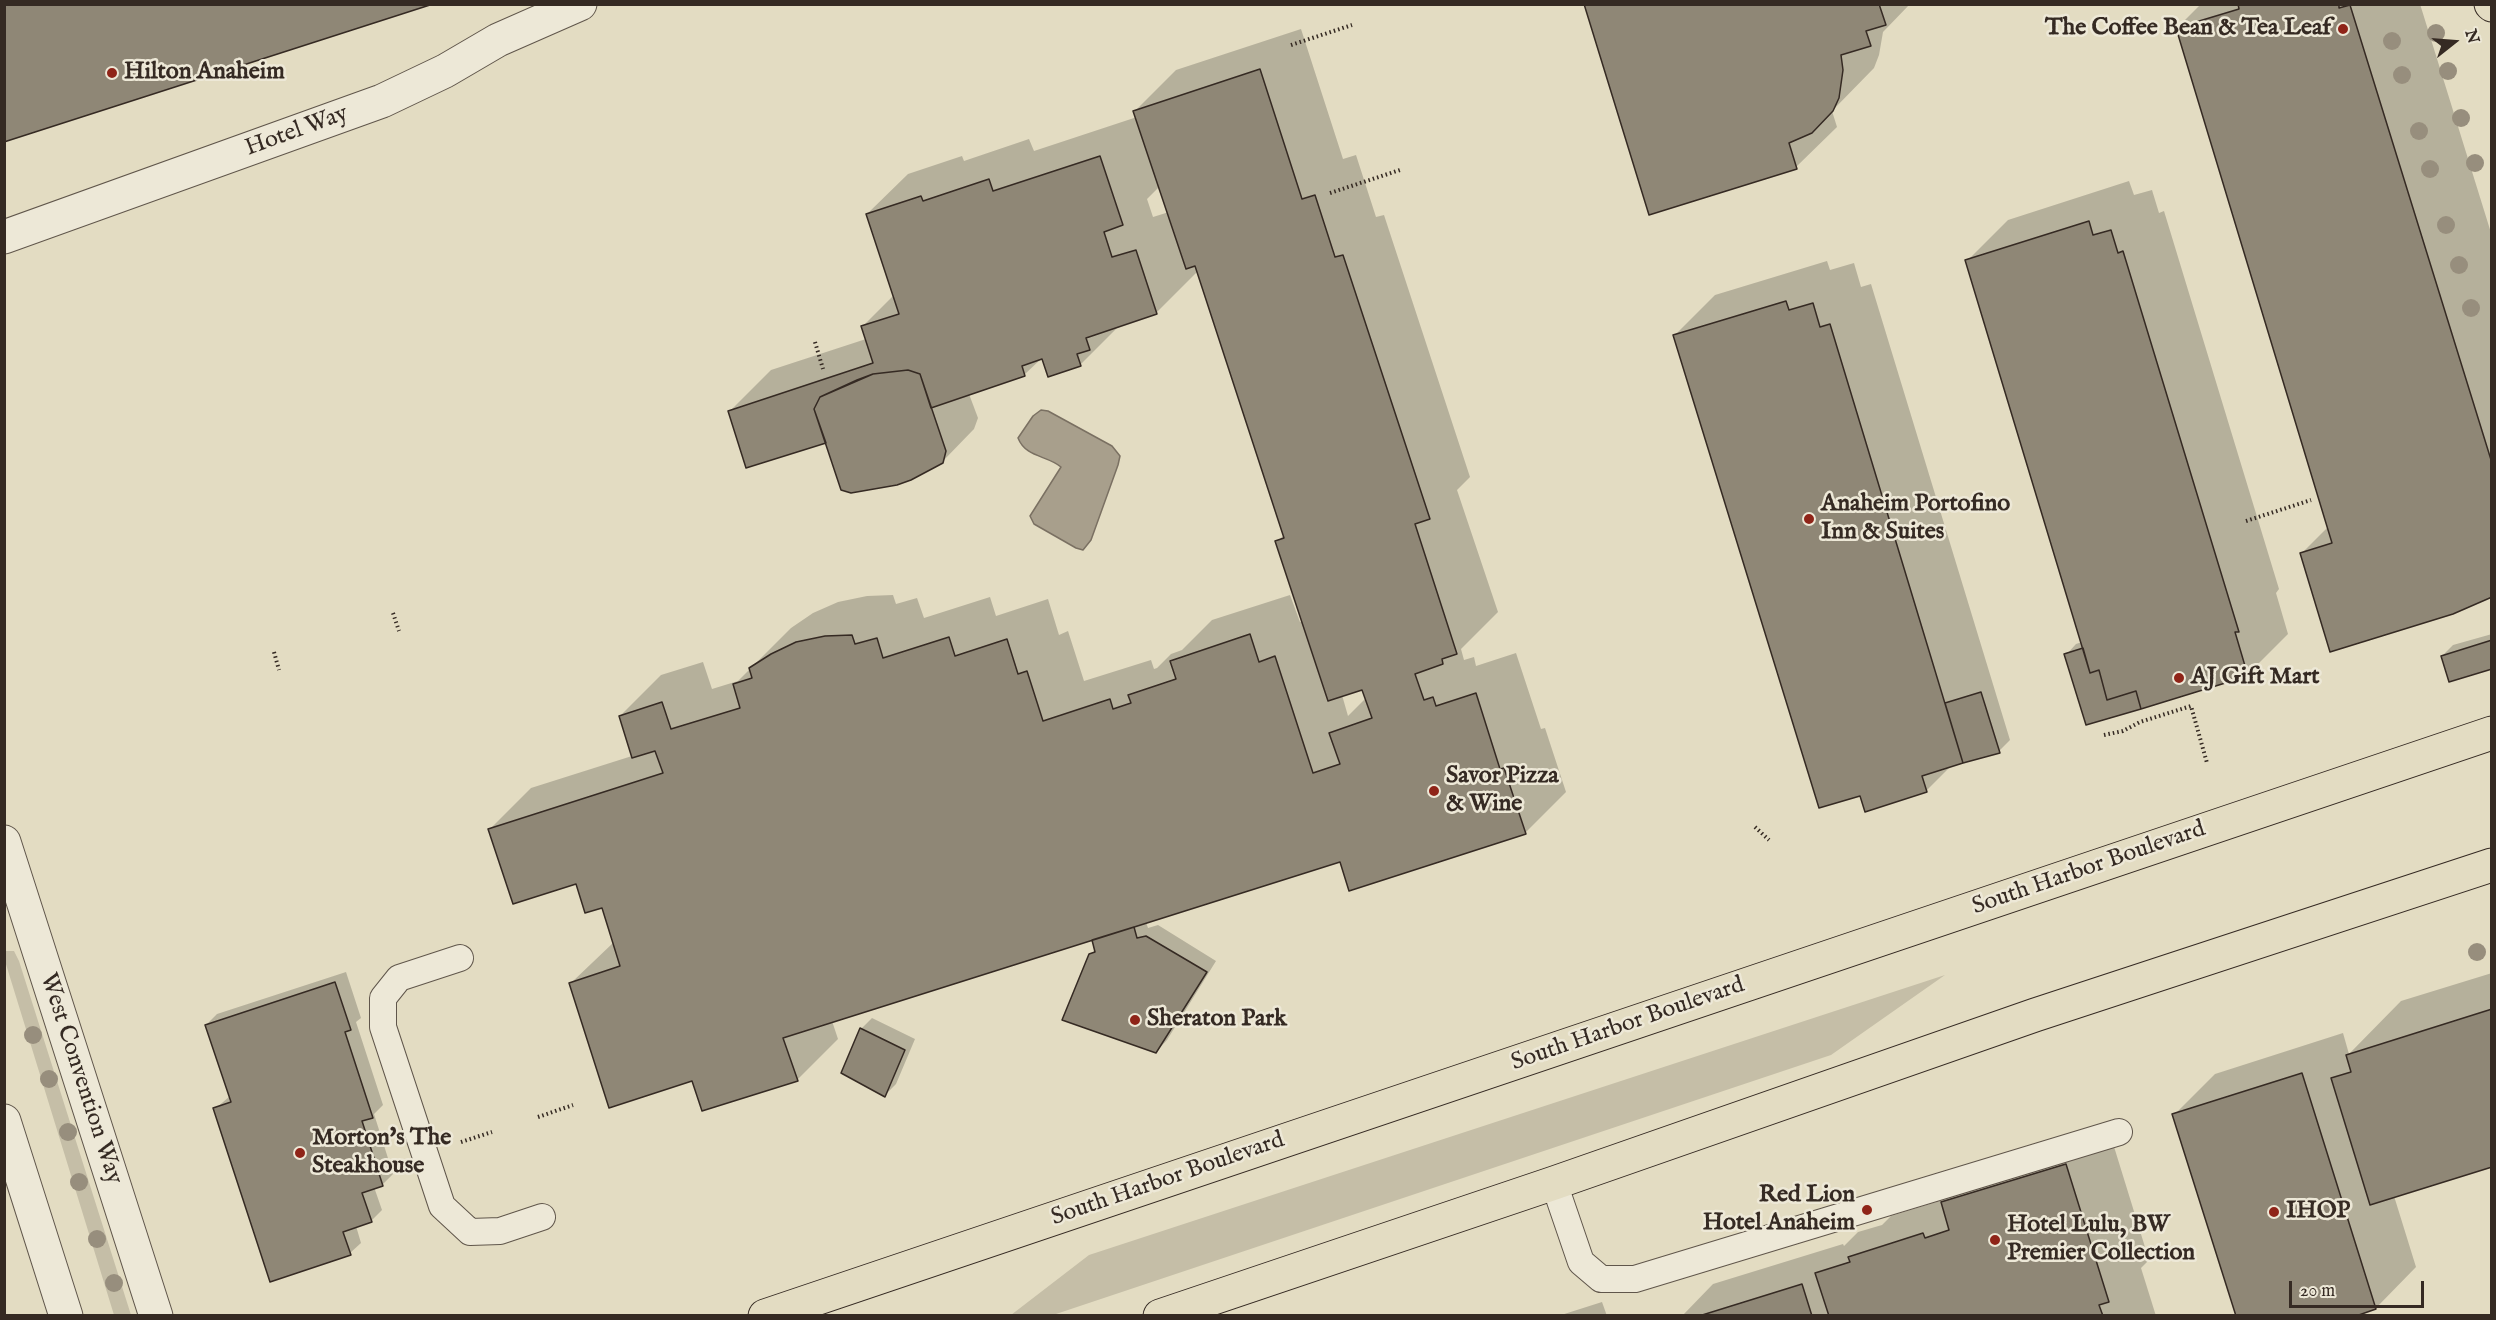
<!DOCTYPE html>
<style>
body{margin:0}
#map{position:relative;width:2496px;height:1320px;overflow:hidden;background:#e3dcc2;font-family:"IM FELL English",serif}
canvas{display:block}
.frame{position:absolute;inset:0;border:6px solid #352a23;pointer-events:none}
.north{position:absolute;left:2424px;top:12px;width:60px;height:60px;-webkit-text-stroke:4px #ede8d7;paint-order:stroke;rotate:73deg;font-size:16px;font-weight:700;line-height:24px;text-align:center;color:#352a23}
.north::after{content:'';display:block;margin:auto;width:21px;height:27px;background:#352a23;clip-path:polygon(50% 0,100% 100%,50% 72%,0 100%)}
.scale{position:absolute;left:2289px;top:1281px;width:135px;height:27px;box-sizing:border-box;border:3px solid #352a23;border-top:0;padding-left:8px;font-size:18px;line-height:21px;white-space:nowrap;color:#352a23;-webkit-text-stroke:4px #ede8d7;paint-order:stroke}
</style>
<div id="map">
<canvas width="2496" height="1320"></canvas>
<div class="frame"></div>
<div class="north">N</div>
<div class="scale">20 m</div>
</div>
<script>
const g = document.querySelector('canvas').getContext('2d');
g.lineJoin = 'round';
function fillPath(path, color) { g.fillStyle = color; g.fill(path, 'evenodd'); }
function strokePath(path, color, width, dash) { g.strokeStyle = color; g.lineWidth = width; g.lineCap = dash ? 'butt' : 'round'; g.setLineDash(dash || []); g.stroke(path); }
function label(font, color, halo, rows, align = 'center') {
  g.font = font + ' "IM FELL English",serif'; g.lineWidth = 5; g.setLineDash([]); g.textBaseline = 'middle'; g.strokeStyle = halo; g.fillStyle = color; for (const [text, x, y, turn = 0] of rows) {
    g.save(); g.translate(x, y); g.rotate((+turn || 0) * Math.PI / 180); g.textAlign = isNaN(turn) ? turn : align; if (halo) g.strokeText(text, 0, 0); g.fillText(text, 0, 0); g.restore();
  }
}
const green = new Path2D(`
 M 6,951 L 14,951 L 19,961 L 131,1315 L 114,1315 L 5,961 Z
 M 1945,975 L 1831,1055 L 1053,1315 L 1011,1315 L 1089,1255 Z`);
const water = new Path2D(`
 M 1041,410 L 1048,411 L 1112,446 L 1120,456 L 1118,465 L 1091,540 L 1083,550 L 1076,548 L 1034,524 L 1030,516 L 1061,467 C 1047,455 1026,458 1018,438 L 1033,416 Z`);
const shadow = new Path2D(`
 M 1585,4 L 1910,4 L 1883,32 L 1879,55 L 1874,68 L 1832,111 L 1837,127 L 1796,167 Z
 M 2201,4 L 2420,4 L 2492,236 L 2492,595 L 2302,553 L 2329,526 L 2177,28 Z
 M 1301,29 L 1343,159 L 1356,155 L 1376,217 L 1384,215 L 1470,477 L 1457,490 L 1498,612 L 1461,649 L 1464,660 L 1474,657 L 1476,666 L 1516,653 L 1541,729 L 1545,728 L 1566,792 L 1525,833 L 1341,860 L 1146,922 L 1148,928 L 1158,925 L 1216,961 L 1167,1040 L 1156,1052 L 1090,955 L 1096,949 L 1093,939 L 832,1021 L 838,1039 L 797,1080 L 693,1079 L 571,983 L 614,942 L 603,906 L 577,882 L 490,829 L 531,788 L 632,756 L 620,716 L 661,675 L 703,662 L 712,689 L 738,681 L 791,628 L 813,613 L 838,602 L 867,596 L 893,595 L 896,604 L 917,598 L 924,618 L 990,597 L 996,616 L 1048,599 L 1059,635 L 1068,631 L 1084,681 L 1151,660 L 1154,669 L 1157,668 L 1171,654 L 1182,650 L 1212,620 L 1290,595 L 1300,622 L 1303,621 L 1277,542 L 1285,534 L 1198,271 L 1156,313 L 1120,325 L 1080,365 L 1043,357 L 1024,375 L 969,394 L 978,418 L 974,429 L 942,462 L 826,441 L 730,411 L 771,370 L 866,339 L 862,327 L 894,295 L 867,214 L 908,174 L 962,156 L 964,161 L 1029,139 L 1034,151 L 1137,117 L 1135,111 L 1176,70 ZM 1160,186 L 1169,212 L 1153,217 L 1147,199 ZM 1363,688 L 1366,698 L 1348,716 L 1342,695 Z
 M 2129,181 L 2134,195 L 2152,190 L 2159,213 L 2164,211 L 2279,589 L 2276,593 L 2288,634 L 2247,675 L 2066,655 L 2076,644 L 2082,642 L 1967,261 L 2008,220 Z
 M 1827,261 L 1830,270 L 1854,263 L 1861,287 L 1871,284 L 2010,740 L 1999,751 L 1952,765 L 1926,791 L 1861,794 L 1674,336 L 1715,295 Z
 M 2492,634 L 2492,667 L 2442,656 L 2453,645 Z
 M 346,972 L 361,1018 L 356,1022 L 383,1105 L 374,1114 L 393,1174 L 382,1185 L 374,1187 L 382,1210 L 371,1221 L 356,1226 L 361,1243 L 350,1253 L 215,1109 L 230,1096 L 206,1025 L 217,1014 Z
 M 2492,973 L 2492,1165 L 2394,1196 L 2416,1267 L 2376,1308 L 2174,1115 L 2215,1074 L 2343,1033 L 2349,1054 L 2401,1001 Z
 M 872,1018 L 915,1039 L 896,1084 L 885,1095 L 861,1029 Z
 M 2107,1124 L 2149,1260 L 2141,1268 L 2156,1316 L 1682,1316 L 1713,1284 L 1843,1244 L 1844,1246 L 1858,1232 L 1882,1225 L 1891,1216 L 1946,1199 L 1983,1162 Z
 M 1602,1302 L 1607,1316 L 1558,1316 Z`);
const building = new Path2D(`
 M 4,4 L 433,4 L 4,142 Z
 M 1584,4 L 1879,4 L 1886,25 L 1866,31 L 1871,46 L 1841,55 L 1843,70 L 1839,98 L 1833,111 L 1812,133 L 1789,143 L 1797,169 L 1649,215 Z
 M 2238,4 L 2339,4 L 2339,8 L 2350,5 L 2492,463 L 2492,597 L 2453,614 L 2330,652 L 2300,553 L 2332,543 L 2176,28 L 2239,9 Z
 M 1260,69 L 1302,199 L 1315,195 L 1335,257 L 1343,255 L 1430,519 L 1415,524 L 1457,654 L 1442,659 L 1443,664 L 1415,674 L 1424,700 L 1433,697 L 1436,706 L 1476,693 L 1500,769 L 1504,768 L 1526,834 L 1349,891 L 1340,862 L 783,1038 L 798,1081 L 702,1111 L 692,1081 L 609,1108 L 569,983 L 620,966 L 602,908 L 585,913 L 576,884 L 513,904 L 488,829 L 663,773 L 655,751 L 632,758 L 619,716 L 662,702 L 671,729 L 740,708 L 733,684 L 752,678 L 749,668 L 771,654 L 796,642 L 825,636 L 852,635 L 855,644 L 877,638 L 883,658 L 949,637 L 955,656 L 1007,639 L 1018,674 L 1027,671 L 1043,721 L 1110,699 L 1113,709 L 1131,703 L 1128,695 L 1176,679 L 1170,661 L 1250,634 L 1259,662 L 1275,656 L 1313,773 L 1340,764 L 1329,733 L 1372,718 L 1362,690 L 1328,701 L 1275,541 L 1284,538 L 1195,266 L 1186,269 L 1133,111 Z
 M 1100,156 L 1123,225 L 1104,232 L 1112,257 L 1136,250 L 1157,314 L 1086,338 L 1090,350 L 1077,354 L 1081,366 L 1048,377 L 1042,359 L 1022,366 L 1025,376 L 931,408 L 920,374 L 908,370 L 873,374 L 857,380 L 820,397 L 814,409 L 826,443 L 746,468 L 728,411 L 873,363 L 861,326 L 899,314 L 866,214 L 921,196 L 923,201 L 989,179 L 993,191 Z
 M 2089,221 L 2093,235 L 2111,230 L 2118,253 L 2123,251 L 2239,632 L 2235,632 L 2248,676 L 2141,709 L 2136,691 L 2107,700 L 2099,670 L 2090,673 L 1965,260 Z
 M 1786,301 L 1789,310 L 1813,303 L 1820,327 L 1830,324 L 1963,763 L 1922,776 L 1927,792 L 1865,812 L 1860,796 L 1819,808 L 1673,335 Z
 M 908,370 L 920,374 L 946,451 L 943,463 L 911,480 L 897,485 L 851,493 L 841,490 L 814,409 L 820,397 L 873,374 Z
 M 2492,640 L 2492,669 L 2449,682 L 2441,656 Z
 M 2083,648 L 2090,673 L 2099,670 L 2107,700 L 2136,691 L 2141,709 L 2086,725 L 2064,654 Z
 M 1981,692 L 2000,753 L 1963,763 L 1945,703 Z
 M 1134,927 L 1137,938 L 1146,936 L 1207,972 L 1156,1053 L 1062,1020 L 1089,954 L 1095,952 L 1092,940 Z
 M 335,982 L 351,1030 L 345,1032 L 373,1118 L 362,1121 L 383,1186 L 362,1193 L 372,1222 L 343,1232 L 351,1255 L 270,1282 L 213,1108 L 231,1102 L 205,1025 Z
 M 2492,1009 L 2492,1167 L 2370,1205 L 2331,1078 L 2351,1072 L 2346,1055 Z
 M 860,1028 L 905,1050 L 885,1097 L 841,1073 Z
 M 2302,1073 L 2376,1309 L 2356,1316 L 2236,1316 L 2172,1114 Z
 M 2066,1164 L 2109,1302 L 2099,1305 L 2103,1316 L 1829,1316 L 1815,1273 L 1850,1262 L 1848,1257 L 1895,1242 L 1923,1233 L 1925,1238 L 1949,1230 L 1941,1202 Z
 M 1802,1284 L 1812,1316 L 1699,1316 Z`);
const path = new Path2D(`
 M 1291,45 L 1352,25
 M 1330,193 L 1400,170
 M 815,342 L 823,369
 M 2246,521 L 2311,500
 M 393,613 L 399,631
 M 274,652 L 279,670
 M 2104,735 L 2123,731 L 2140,722 L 2191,706 L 2207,763
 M 1755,827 L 1769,840
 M 538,1117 L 573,1105
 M 461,1142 L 492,1132`);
const lane = new Path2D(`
 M 460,958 L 399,978 L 383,998 L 383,1027 L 442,1206 L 470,1232 L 500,1231 L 542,1217
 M 1554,1183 L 1581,1262 L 1601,1279 L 1635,1279 L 2119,1132`);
const street = new Path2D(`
 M 4,237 L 382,101 L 445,71 L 498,40 L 580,4
 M 4,842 L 156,1316
 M 4,1121 L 66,1316`);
const primary = new Path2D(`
 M 2491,4 L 2492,5
 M 765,1316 L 2492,733
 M 1160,1316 L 1554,1183 L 2035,1015 L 2492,865`);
const trees = [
 [2436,33],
 [2392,41],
 [2448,71],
 [2402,75],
 [2461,118],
 [2419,131],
 [2475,163],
 [2430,169],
 [2446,225],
 [2459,265],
 [2471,308],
 [2477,952],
 [33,1035],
 [49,1079],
 [68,1132],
 [79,1182],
 [97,1239],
 [114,1283]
];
const markers = [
 [2343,29,6,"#8f2418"],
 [112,73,6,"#8f2418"],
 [1809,519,6,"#8f2418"],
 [2179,678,6,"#8f2418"],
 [1434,791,6,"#8f2418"],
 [1135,1020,6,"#8f2418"],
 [300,1153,6,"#8f2418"],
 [1867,1210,6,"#8f2418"],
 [2274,1212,6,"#8f2418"],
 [1995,1240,6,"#8f2418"]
];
const poiNames = [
 ["The Coffee Bean & Tea Leaf",2331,29,"right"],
 ["Hilton Anaheim",124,73],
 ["Anaheim Portofino",1821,505],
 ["Inn & Suites",1821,533],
 ["AJ Gift Mart",2191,678],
 ["Savor Pizza",1446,777],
 ["& Wine",1446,805],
 ["Sheraton Park",1147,1020],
 ["Morton's The",312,1139],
 ["Steakhouse",312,1167],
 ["Red Lion",1855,1196,"right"],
 ["Hotel Anaheim",1855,1224,"right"],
 ["IHOP",2286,1212],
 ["Hotel Lulu, BW",2007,1226],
 ["Premier Collection",2007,1254]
];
const streetNames = [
 ["Hotel Way",297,132,-20],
 ["South Harbor Boulevard",2089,869,-19],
 ["South Harbor Boulevard",1628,1025,-19],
 ["West Convention Way",80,1079,72],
 ["South Harbor Boulevard",1168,1180,-19]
];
fillPath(green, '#c5bea7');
fillPath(water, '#a89f8c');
strokePath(water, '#7a7062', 1.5);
fillPath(shadow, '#0003');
fillPath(building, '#8f8776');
strokePath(building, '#352a23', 1.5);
strokePath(lane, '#60564b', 28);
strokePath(street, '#60564b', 35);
strokePath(primary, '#352a23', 35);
strokePath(path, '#352a23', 4, [1.5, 3]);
strokePath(lane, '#ede8d7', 26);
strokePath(street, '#ede8d7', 33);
strokePath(primary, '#e3dcc2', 33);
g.fillStyle = '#978e7d';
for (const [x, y] of trees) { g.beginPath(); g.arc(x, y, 9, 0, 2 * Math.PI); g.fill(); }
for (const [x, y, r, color] of markers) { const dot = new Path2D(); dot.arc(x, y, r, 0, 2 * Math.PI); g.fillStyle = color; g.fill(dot); strokePath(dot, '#ede8d7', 2); }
label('bold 24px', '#352a23', '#ede8d7', poiNames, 'left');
label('24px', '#352a23', '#ede8d7', streetNames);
</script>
